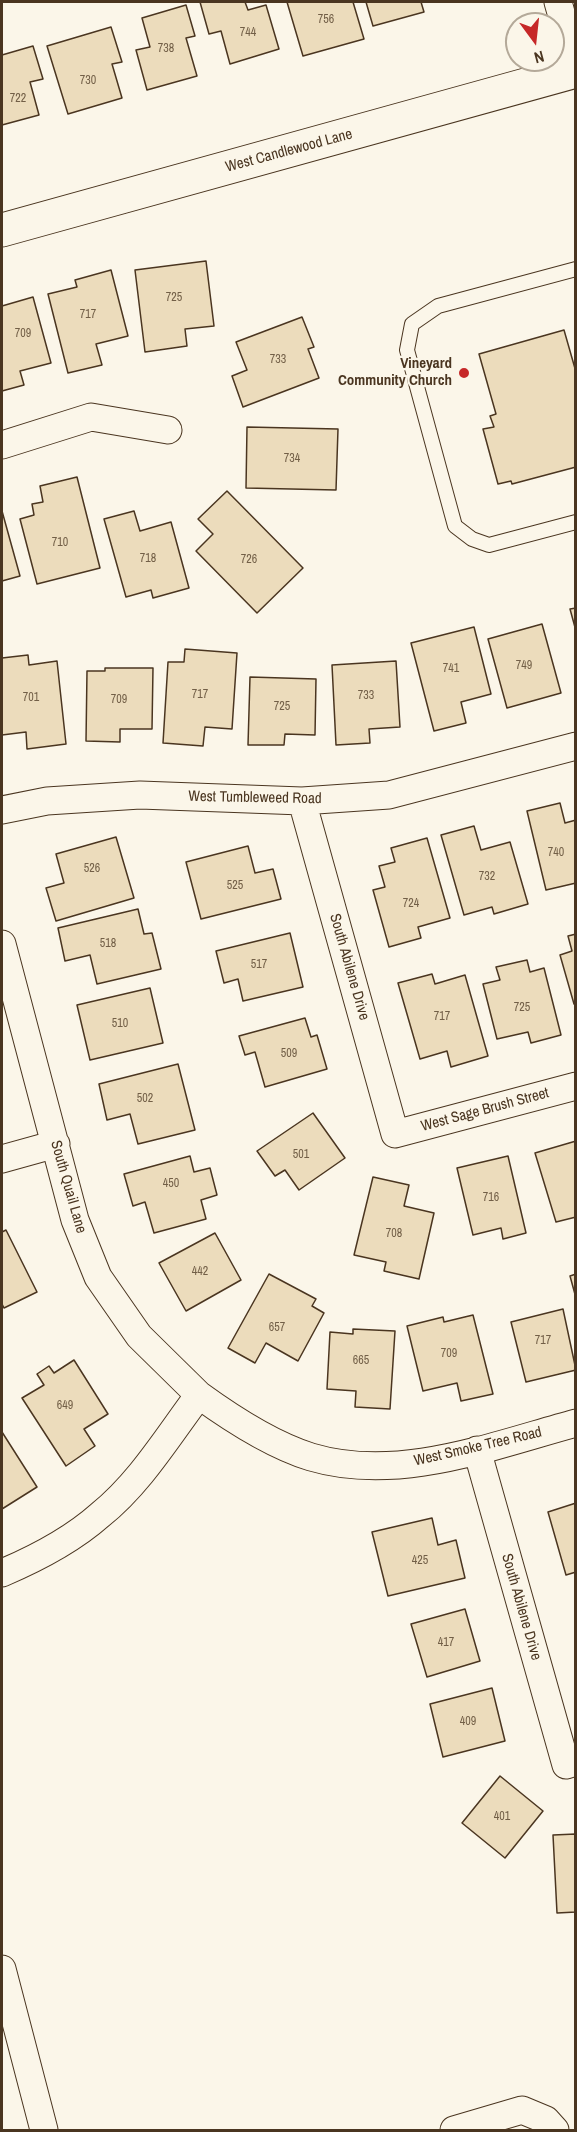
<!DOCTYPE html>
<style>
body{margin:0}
#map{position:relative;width:577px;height:2132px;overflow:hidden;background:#fbf6e9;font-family:"Archivo Narrow",sans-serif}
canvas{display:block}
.frame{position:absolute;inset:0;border:3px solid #4a3520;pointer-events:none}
.north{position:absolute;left:505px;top:12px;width:60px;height:60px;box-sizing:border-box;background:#fbf6e9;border:2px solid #b4a999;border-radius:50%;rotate:165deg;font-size:16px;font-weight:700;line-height:24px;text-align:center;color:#4a3520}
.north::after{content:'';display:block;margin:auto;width:21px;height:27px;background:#c62828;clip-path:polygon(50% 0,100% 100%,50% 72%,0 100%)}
</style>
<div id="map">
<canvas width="577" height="2132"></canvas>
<div class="frame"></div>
<div class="north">N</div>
</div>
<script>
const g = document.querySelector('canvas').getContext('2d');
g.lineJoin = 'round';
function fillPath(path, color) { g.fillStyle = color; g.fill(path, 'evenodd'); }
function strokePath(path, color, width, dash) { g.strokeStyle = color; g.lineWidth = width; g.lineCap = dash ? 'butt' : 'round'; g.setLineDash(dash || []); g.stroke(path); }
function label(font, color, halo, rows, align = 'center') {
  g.font = font + ' "Archivo Narrow",sans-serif'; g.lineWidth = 4.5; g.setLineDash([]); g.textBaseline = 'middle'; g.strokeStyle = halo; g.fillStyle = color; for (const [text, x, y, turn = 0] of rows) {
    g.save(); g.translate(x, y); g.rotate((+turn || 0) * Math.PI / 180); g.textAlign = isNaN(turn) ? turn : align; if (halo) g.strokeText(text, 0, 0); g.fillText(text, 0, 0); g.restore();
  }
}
const building = new Path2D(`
 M 200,2 L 245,2 L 248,10 L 266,5 L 279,49 L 230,64 L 221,31 L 209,34 Z
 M 287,2 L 353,2 L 364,39 L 303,56 Z
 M 366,2 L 421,2 L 424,12 L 373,26 Z
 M 186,5 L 195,36 L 186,38 L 197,76 L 147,90 L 136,50 L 150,47 L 142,18 Z
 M 111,27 L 122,62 L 112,64 L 122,98 L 68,114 L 47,46 Z
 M 33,46 L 43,79 L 30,82 L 39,115 L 2,125 L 2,55 Z
 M 206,261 L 214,326 L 185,329 L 187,346 L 145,352 L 135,270 Z
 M 111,270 L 128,336 L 96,344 L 102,365 L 68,373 L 48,294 L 77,287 L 75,280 Z
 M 33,297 L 51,363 L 20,371 L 24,385 L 2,391 L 2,306 Z
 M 302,317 L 314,347 L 308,349 L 319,378 L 243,407 L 232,376 L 247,370 L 236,342 Z
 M 564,330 L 576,372 L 576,467 L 512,484 L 511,481 L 498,484 L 483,429 L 494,427 L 490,416 L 496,414 L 479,354 Z
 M 247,427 L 338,429 L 336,490 L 246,488 Z
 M 77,477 L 100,568 L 37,584 L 20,519 L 34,515 L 32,504 L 43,502 L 40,486 Z
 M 227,491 L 303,568 L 257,613 L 196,551 L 213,534 L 198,519 Z
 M 2,511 L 20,576 L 2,581 Z
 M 134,511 L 140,531 L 171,522 L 189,588 L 153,598 L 151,590 L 126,597 L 104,519 Z
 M 576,608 L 576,631 L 570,609 Z
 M 542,624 L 561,693 L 507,708 L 488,639 Z
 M 474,627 L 491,694 L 461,702 L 466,723 L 434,731 L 411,643 Z
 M 185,649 L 237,653 L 232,729 L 205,727 L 203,746 L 163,743 L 168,662 L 184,662 Z
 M 28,655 L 29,665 L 57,661 L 66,744 L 27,749 L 26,732 L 2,735 L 2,658 Z
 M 396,661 L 400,727 L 369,729 L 370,743 L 336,745 L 332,665 Z
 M 105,668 L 153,668 L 152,729 L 120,729 L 120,742 L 86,741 L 87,671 L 105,671 Z
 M 250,677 L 316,679 L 315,735 L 285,734 L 284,745 L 248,745 Z
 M 560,803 L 565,823 L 576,820 L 576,883 L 546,890 L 527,811 Z
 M 474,826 L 481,850 L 510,842 L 528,904 L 494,914 L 492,907 L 464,915 L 441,835 Z
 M 116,837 L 134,898 L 56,921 L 46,888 L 64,883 L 56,854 Z
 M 427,838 L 450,918 L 418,927 L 421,938 L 389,947 L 373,890 L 385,887 L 379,866 L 395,862 L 391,848 Z
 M 248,846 L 255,873 L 273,869 L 281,899 L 201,919 L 186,862 Z
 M 138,909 L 144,934 L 152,933 L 161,969 L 97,984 L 90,955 L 65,961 L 58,928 Z
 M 290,933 L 303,987 L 243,1001 L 238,979 L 224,983 L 216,951 Z
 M 576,934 L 576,1004 L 574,1004 L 560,955 L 572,951 L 568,936 Z
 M 527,960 L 530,972 L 544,968 L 561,1035 L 531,1043 L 528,1032 L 497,1039 L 483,984 L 500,980 L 496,967 Z
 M 432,974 L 435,984 L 465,975 L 488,1056 L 451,1067 L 447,1051 L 420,1059 L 398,983 Z
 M 150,988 L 163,1043 L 90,1060 L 77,1005 Z
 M 305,1018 L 311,1037 L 317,1035 L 327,1069 L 265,1087 L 255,1052 L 245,1055 L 239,1036 Z
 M 178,1064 L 195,1130 L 138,1144 L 130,1114 L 107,1120 L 99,1084 Z
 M 313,1113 L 345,1158 L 299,1190 L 285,1170 L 275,1176 L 257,1151 Z
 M 576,1141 L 576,1217 L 556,1222 L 535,1153 Z
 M 190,1156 L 194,1172 L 210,1168 L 217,1195 L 201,1200 L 206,1219 L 154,1233 L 145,1202 L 133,1206 L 124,1174 Z
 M 508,1156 L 526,1233 L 503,1239 L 501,1228 L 473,1235 L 457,1168 Z
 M 373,1177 L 409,1185 L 404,1206 L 434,1213 L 419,1279 L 384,1271 L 386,1262 L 354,1255 Z
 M 6,1230 L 37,1292 L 4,1308 L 2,1304 L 2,1232 Z
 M 215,1233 L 241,1280 L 186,1311 L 159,1263 Z
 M 269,1274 L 316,1299 L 312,1306 L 324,1313 L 298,1361 L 266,1343 L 255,1363 L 228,1348 Z
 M 576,1274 L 576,1298 L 570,1276 Z
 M 563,1309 L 576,1370 L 526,1382 L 511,1322 Z
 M 473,1315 L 493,1394 L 461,1401 L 457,1383 L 423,1391 L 407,1326 L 443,1317 L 444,1322 Z
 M 353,1329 L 395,1331 L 390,1409 L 355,1407 L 356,1391 L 327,1389 L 330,1332 L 353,1334 Z
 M 74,1360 L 108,1414 L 84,1429 L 95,1446 L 66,1466 L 22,1398 L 44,1385 L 37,1374 L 49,1366 L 54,1373 Z
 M 2,1432 L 37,1487 L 2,1509 Z
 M 576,1503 L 576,1572 L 566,1575 L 548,1512 Z
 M 432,1518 L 438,1545 L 456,1540 L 465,1578 L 388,1596 L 372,1532 Z
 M 465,1609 L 480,1661 L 427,1677 L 411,1624 Z
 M 492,1688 L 505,1741 L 443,1757 L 430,1704 Z
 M 500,1776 L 543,1811 L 505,1858 L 462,1823 Z
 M 576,1834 L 576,1912 L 557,1913 L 553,1835 Z`);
const lane = new Path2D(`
 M 576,269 L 438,306 L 412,324 L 407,350 L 455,526 L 472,539 L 489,545 L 576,522`);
const street = new Path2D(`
 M 558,2 L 576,66
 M 2,445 L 91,417 L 168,430
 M 302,801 L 395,1134 L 576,1086
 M 2,810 L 47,801 L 140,795 L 302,801 L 389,795 L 576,746
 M 2,944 L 75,1220 L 98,1277 L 139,1336 L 199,1395
 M 2,1159 L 56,1144
 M 477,1450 L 566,1765 L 576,1762
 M 2,1573 C 35,1559 73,1539 100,1515 C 140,1483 168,1436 199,1395 C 232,1419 272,1445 311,1457 C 398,1483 491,1446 576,1423
 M 2,1969 L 44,2130
 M 454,2130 L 522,2110 L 546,2120 L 555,2130`);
const secondary = new Path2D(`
 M 2,230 L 576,71`);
const markers = [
 [464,373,6,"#c62828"]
];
const numberNames = [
 ["756",326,20],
 ["744",248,33],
 ["738",166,49],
 ["730",88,81],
 ["722",18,99],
 ["725",174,298],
 ["717",88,315],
 ["709",23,334],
 ["733",278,360],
 ["734",292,459],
 ["710",60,543],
 ["718",148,559],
 ["726",249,560],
 ["749",524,666],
 ["741",451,669],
 ["717",200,695],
 ["733",366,696],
 ["701",31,698],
 ["709",119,700],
 ["725",282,707],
 ["740",556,853],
 ["526",92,869],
 ["732",487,877],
 ["525",235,886],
 ["724",411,904],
 ["518",108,944],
 ["517",259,965],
 ["725",522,1008],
 ["717",442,1017],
 ["510",120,1024],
 ["509",289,1054],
 ["502",145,1099],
 ["501",301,1155],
 ["450",171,1184],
 ["716",491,1198],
 ["708",394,1234],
 ["442",200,1272],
 ["657",277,1328],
 ["717",543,1341],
 ["709",449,1354],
 ["665",361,1361],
 ["649",65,1406],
 ["425",420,1561],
 ["417",446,1643],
 ["409",468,1722],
 ["401",502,1817]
];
const streetNames = [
 ["West Candlewood Lane",289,151,-15],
 ["West Tumbleweed Road",255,798,1],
 ["South Abilene Drive",349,967,74],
 ["West Sage Brush Street",485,1110,-15],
 ["South Quail Lane",68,1187,74],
 ["West Smoke Tree Road",478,1447,-13],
 ["South Abilene Drive",521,1607,74]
];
const poiNames = [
 ["Vineyard",452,364],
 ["Community Church",452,381]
];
fillPath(building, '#ecdcbc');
strokePath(building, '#4a3520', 1.5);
strokePath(lane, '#4a3520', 16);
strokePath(street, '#4a3520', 29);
strokePath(secondary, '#4a3520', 35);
strokePath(lane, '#fbf6e9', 14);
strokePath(street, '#fbf6e9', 27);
strokePath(secondary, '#fbf6e9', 33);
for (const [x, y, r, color] of markers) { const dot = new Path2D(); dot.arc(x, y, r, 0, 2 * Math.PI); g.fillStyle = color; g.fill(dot); strokePath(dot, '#fbf6e9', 2); }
label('12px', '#725f47', null, numberNames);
label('15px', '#4a3520', '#fbf6e9', streetNames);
label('bold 15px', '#4a3520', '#fbf6e9', poiNames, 'right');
</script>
